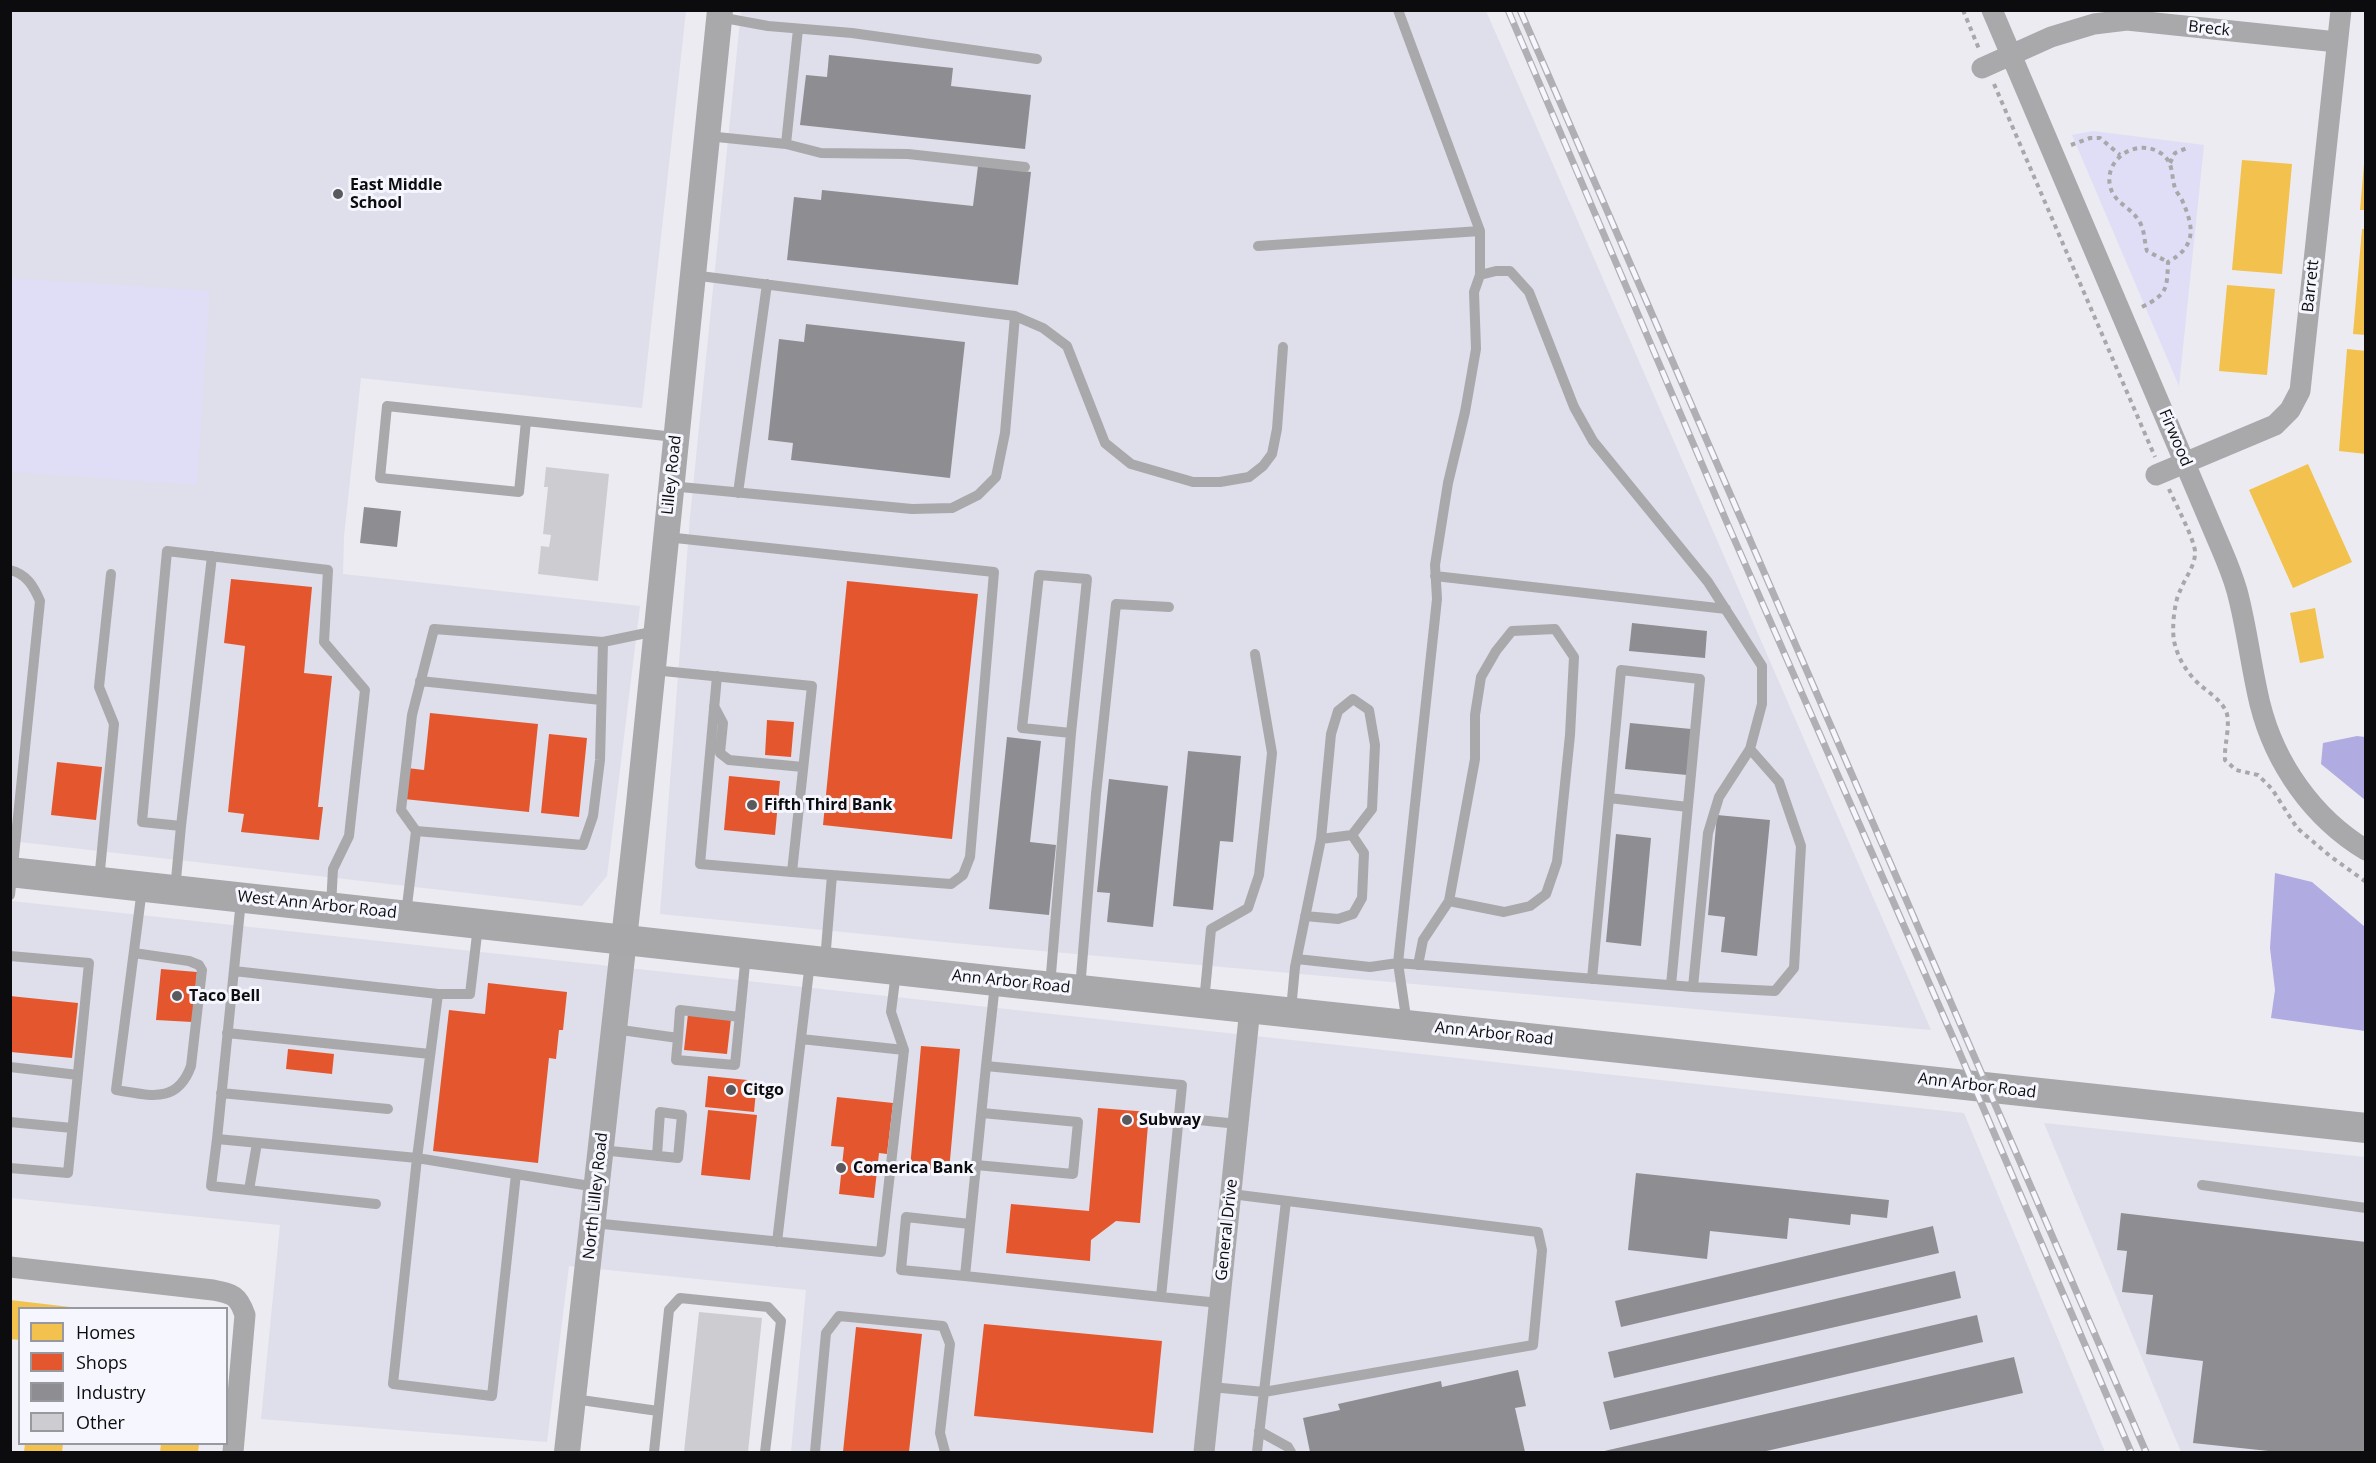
<!DOCTYPE html>
<style>
body{margin:0}
#map{position:relative;width:2376px;height:1463px;overflow:hidden;background:#ebebf1;font-family:"Open Sans",sans-serif}
canvas{display:block}
.frame{position:absolute;inset:0;border:12px solid #0c0c0f;pointer-events:none}
.legend{position:absolute;left:18px;top:1307px;width:210px;height:138px;box-sizing:border-box;background:#f6f6ff;border:2px solid #98989f;margin:0;padding:8px 10px;list-style:none;font-size:18px;color:#0c0c0f}
.legend li{display:flex;align-items:center;gap:12px;height:30px}
.legend b{width:30px;border:2px solid #98989f}
</style>
<div id="map">
<canvas width="2376" height="1463"></canvas>
<div class="frame"></div>
<ul class="legend">
<li><b style="height:16px;background:#f2c14e"></b>Homes</li>
<li><b style="height:16px;background:#e4572e"></b>Shops</li>
<li><b style="height:16px;background:#8d8d92"></b>Industry</li>
<li><b style="height:16px;background:#cdcdd1"></b>Other</li>
</ul>
</div>
<script>
const g = document.querySelector('canvas').getContext('2d');
g.lineJoin = 'round';
function fillPath(path, color) { g.fillStyle = color; g.fill(path, 'evenodd'); }
function strokePath(path, color, width, dash) { g.strokeStyle = color; g.lineWidth = width; g.lineCap = dash ? 'butt' : 'round'; g.setLineDash(dash || []); g.stroke(path); }
function label(font, color, halo, rows, align = 'center') {
  g.font = font + ' "Open Sans",sans-serif'; g.lineWidth = 6; g.setLineDash([]); g.textBaseline = 'middle'; g.strokeStyle = halo; g.fillStyle = color; for (const [text, x, y, turn = 0] of rows) {
    g.save(); g.translate(x, y); g.rotate((+turn || 0) * Math.PI / 180); g.textAlign = isNaN(turn) ? turn : align; if (halo) g.strokeText(text, 0, 0); g.fillText(text, 0, 0); g.restore();
  }
}
const built = new Path2D(`
 M 11,11 L 686,11 L 642,408 L 361,378 L 344,536 L 343,574 L 640,606 L 607,876 L 582,906 L 11,841 Z
 M 741,11 L 1486,11 L 1931,1030 L 975,945 L 660,914 L 690,517 Z
 M 11,901 L 1964,1113 L 2105,1452 L 791,1452 L 806,1290 L 569,1266 L 547,1442 L 261,1419 L 280,1225 L 11,1198 Z
 M 2044,1123 L 2365,1157 L 2365,1452 L 2181,1452 Z`);
const green = new Path2D(`
 M 2093,131 L 2204,145 L 2179,386 L 2072,135 Z
 M 10,278 L 210,291 L 197,485 L 11,472 Z`);
const water = new Path2D(`
 M 2357,736 L 2365,737 L 2365,800 L 2321,764 L 2323,743 Z
 M 2275,873 L 2312,882 L 2365,927 L 2365,1031 L 2271,1018 L 2275,990 L 2270,948 Z`);
const homes = new Path2D(`
 M 2242,160 L 2292,164 L 2282,274 L 2232,270 Z
 M 2364,164 L 2366,164 L 2366,210 L 2360,210 Z
 M 2362,229 L 2366,229 L 2366,335 L 2353,334 Z
 M 2227,285 L 2275,289 L 2267,375 L 2219,371 Z
 M 2347,349 L 2366,351 L 2366,454 L 2339,451 Z
 M 2308,464 L 2352,562 L 2293,588 L 2249,490 Z
 M 2315,608 L 2324,658 L 2300,663 L 2290,613 Z
 M 10,1300 L 70,1307 L 70,1308 L 20,1308 L 20,1340 L 10,1339 Z
 M 25,1444 L 63,1444 L 62,1452 L 24,1452 Z
 M 161,1444 L 199,1444 L 198,1452 L 160,1452 Z`);
const shops = new Path2D(`
 M 231,579 L 312,587 L 304,673 L 332,676 L 318,807 L 323,807 L 319,840 L 241,832 L 244,814 L 228,812 L 245,646 L 224,643 Z
 M 847,581 L 978,594 L 952,839 L 823,825 Z
 M 430,713 L 538,724 L 529,812 L 404,799 L 407,768 L 424,770 Z
 M 767,720 L 794,722 L 791,757 L 765,755 Z
 M 549,734 L 587,738 L 579,817 L 541,813 Z
 M 57,762 L 102,767 L 96,820 L 51,815 Z
 M 729,776 L 780,781 L 775,835 L 724,830 Z
 M 161,969 L 197,972 L 192,1022 L 156,1020 Z
 M 488,983 L 567,992 L 563,1030 L 559,1030 L 556,1059 L 549,1058 L 538,1163 L 433,1151 L 449,1010 L 485,1014 Z
 M 10,996 L 78,1003 L 72,1058 L 11,1052 Z
 M 688,1014 L 731,1019 L 727,1054 L 684,1050 Z
 M 921,1046 L 960,1049 L 949,1171 L 910,1168 Z
 M 288,1049 L 334,1054 L 332,1074 L 286,1069 Z
 M 708,1076 L 757,1081 L 754,1112 L 705,1107 Z
 M 837,1097 L 893,1103 L 887,1154 L 879,1153 L 874,1198 L 839,1194 L 844,1147 L 831,1146 Z
 M 1098,1108 L 1149,1112 L 1140,1223 L 1116,1221 L 1091,1240 L 1090,1261 L 1006,1253 L 1011,1204 L 1089,1211 Z
 M 708,1110 L 757,1115 L 750,1180 L 701,1175 Z
 M 984,1324 L 1162,1341 L 1153,1433 L 974,1416 Z
 M 856,1327 L 922,1334 L 909,1452 L 843,1452 Z`);
const industry = new Path2D(`
 M 829,55 L 953,68 L 951,86 L 1031,95 L 1025,149 L 800,125 L 806,75 L 827,77 Z
 M 978,166 L 1031,172 L 1018,285 L 787,260 L 794,197 L 821,200 L 822,190 L 973,206 Z
 M 806,324 L 965,342 L 950,478 L 791,460 L 793,443 L 768,440 L 779,339 L 804,342 Z
 M 364,507 L 401,511 L 397,547 L 360,543 Z
 M 1632,623 L 1707,631 L 1705,658 L 1629,651 Z
 M 1630,723 L 1691,729 L 1687,775 L 1625,769 Z
 M 1007,737 L 1041,741 L 1030,842 L 1056,845 L 1049,915 L 989,909 Z
 M 1188,751 L 1241,756 L 1233,842 L 1220,841 L 1213,910 L 1173,906 Z
 M 1109,779 L 1168,786 L 1153,927 L 1107,922 L 1110,893 L 1097,892 Z
 M 1717,815 L 1770,820 L 1757,956 L 1721,952 L 1725,917 L 1708,915 Z
 M 1616,834 L 1651,838 L 1641,946 L 1606,942 Z
 M 1636,1173 L 1889,1200 L 1887,1218 L 1851,1214 L 1850,1225 L 1789,1218 L 1787,1239 L 1710,1231 L 1707,1259 L 1628,1250 Z
 M 2121,1213 L 2366,1242 L 2366,1452 L 2278,1452 L 2193,1443 L 2203,1361 L 2146,1354 L 2153,1295 L 2122,1292 L 2127,1251 L 2117,1250 Z
 M 1933,1226 L 1939,1253 L 1621,1327 L 1615,1301 Z
 M 1955,1271 L 1961,1298 L 1614,1378 L 1608,1352 Z
 M 1977,1315 L 1983,1342 L 1610,1430 L 1603,1402 Z
 M 2014,1357 L 2023,1393 L 1762,1452 L 1600,1452 Z
 M 1518,1370 L 1526,1406 L 1515,1408 L 1525,1452 L 1310,1452 L 1303,1418 L 1340,1410 L 1338,1404 L 1441,1381 L 1442,1387 Z`);
const building = new Path2D(`
 M 546,467 L 609,474 L 598,581 L 538,574 L 541,546 L 549,547 L 551,535 L 543,534 L 548,487 L 544,487 Z
 M 699,1312 L 762,1318 L 748,1452 L 684,1452 Z`);
const path = new Path2D(`
 M 1963,10 L 1979,49
 M 1994,84 L 2155,457
 M 2071,145 L 2090,138 L 2100,138 L 2120,155
 M 2170,163 L 2175,153 L 2187,148
 M 2142,307 C 2167,294 2167,290 2168,262 C 2197,246 2194,227 2182,200 C 2180,196 2176,192 2175,188 C 2171,176 2174,163 2162,154 C 2139,137 2104,157 2110,186 C 2114,203 2131,207 2139,221 C 2145,230 2144,241 2147,251 L 2168,262
 M 2169,489 C 2174,501 2196,542 2195,553 C 2195,566 2185,578 2180,591 C 2174,602 2171,633 2175,645 C 2179,660 2188,674 2199,684 C 2209,693 2223,701 2227,714 C 2230,729 2224,745 2225,760 L 2236,770 L 2258,775 L 2272,789 L 2297,828 L 2330,856 L 2366,882`);
const service = new Path2D(`
 M 719,17 L 768,26 L 852,33 L 1037,59
 M 707,136 L 786,144 L 821,153 L 908,154 L 1025,167
 M 786,144 L 798,29
 M 1258,246 L 1480,231 L 1398,10
 M 692,275 L 1015,316 L 1043,328 L 1067,346 L 1105,443 L 1131,464 L 1193,482 L 1220,482 L 1249,477 L 1263,466 L 1272,454 L 1277,429 L 1283,347
 M 1480,275 L 1496,271 L 1510,271 L 1529,292 L 1574,407 L 1593,441 L 1708,582 L 1762,666 L 1762,704 L 1750,749 L 1719,797 L 1708,833 L 1693,987
 M 526,421 L 519,492 L 380,478 L 387,406 L 675,437
 M 670,486 L 912,509 L 952,508 L 978,495 L 996,477 L 1005,433 L 1015,316
 M 738,493 L 767,284
 M 666,537 L 994,572 L 970,857 L 963,875 L 951,884 L 792,872
 M 10,570 C 27,574 34,587 40,601 L 10,895
 M 1435,576 L 1726,609
 M 653,670 L 812,686 L 792,872 L 700,864 L 717,676
 M 420,681 L 601,700
 M 714,706 L 723,723 L 720,753 L 729,760 L 803,767
 M 1609,798 L 1688,807
 M 181,826 L 212,556
 M 416,831 L 401,810 L 412,715 L 434,629 L 603,642
 M 99,881 L 114,724 L 99,687 L 111,574
 M 175,890 L 181,826 L 142,822 L 167,551 L 328,570 L 324,642 L 365,690 L 349,836 L 333,869 L 331,906
 M 241,900 L 217,1139 L 417,1158 L 596,1187
 M 406,914 L 416,831 L 583,845 L 593,816 L 600,760 L 603,642 L 656,631
 M 1305,916 L 1338,919 L 1353,914 L 1362,898 L 1364,853 L 1352,835
 M 134,953 L 189,961 L 199,965 L 202,970 L 191,1066 C 177,1105 149,1095 116,1090 L 142,889
 M 10,956 L 89,963 L 68,1173 L 10,1168
 M 1297,959 L 1370,967 L 1398,963 L 1693,987 L 1775,991 L 1794,968 L 1801,846 L 1779,782 L 1750,749
 M 825,961 L 832,875
 M 1418,965 L 1423,940 L 1449,901 L 1475,759 L 1475,715 L 1481,677 L 1496,651 L 1512,631 L 1555,629 L 1574,657 L 1570,735 L 1557,862 L 1546,894 L 1530,906 L 1504,912 L 1449,901
 M 234,971 L 438,994 L 417,1158 L 393,1384 L 492,1396 L 516,1174
 M 1592,979 L 1621,670 L 1700,679 L 1671,985
 M 995,984 L 986,1066 L 1182,1085 L 1161,1297 L 1219,1303
 M 1050,986 L 1071,733 L 1022,728 L 1039,575 L 1087,579 L 1071,733
 M 1080,989 L 1096,794 L 1116,604 L 1169,607
 M 438,994 L 470,994 L 478,926
 M 1204,1002 L 1211,929 L 1248,908 L 1259,875 L 1272,753 L 1255,654
 M 1291,1010 L 1295,967 L 1321,839 L 1331,734 L 1338,711 L 1353,699 L 1369,710 L 1375,745 L 1372,809 L 1352,835 L 1321,839
 M 1407,1024 L 1398,963 L 1437,599 L 1435,565 L 1448,483 L 1465,412 L 1476,349 L 1474,292 L 1480,275 L 1480,231
 M 614,1029 L 678,1038 L 676,1060 L 735,1065 L 746,954
 M 227,1033 L 430,1054
 M 678,1038 L 680,1010 L 740,1017
 M 801,1039 L 904,1050
 M 986,1066 L 965,1276 L 1161,1297
 M 10,1067 L 78,1075
 M 221,1093 L 388,1109
 M 1179,1118 L 1238,1124
 M 10,1122 L 72,1128
 M 217,1139 L 211,1186 L 376,1204
 M 601,1150 L 678,1158 L 682,1115 L 660,1112 L 657,1156
 M 976,1165 L 1073,1174 L 1078,1122 L 982,1113
 M 2202,1185 L 2366,1208
 M 249,1190 L 257,1143
 M 593,1223 L 881,1252 L 904,1050 L 891,1012 L 896,972
 M 777,1242 L 810,962
 M 965,1276 L 901,1270 L 906,1217 L 970,1224
 M 1211,1387 L 1264,1392 L 1533,1345 L 1542,1250 L 1538,1232 L 1231,1194
 M 574,1399 L 658,1411
 M 1259,1431 L 1288,1447 L 1291,1452
 M 654,1452 L 669,1310 L 680,1298 L 768,1307 L 781,1321 L 765,1452
 M 815,1452 L 826,1333 L 839,1316 L 943,1326 L 950,1344 L 940,1433 L 945,1452
 M 1257,1452 L 1286,1201`);
const minor = new Path2D(`
 M 1992,10 L 2221,548 C 2227,562 2233,577 2237,591 C 2247,628 2251,667 2260,704 C 2275,764 2313,818 2366,850
 M 1982,68 L 2051,37 L 2094,24 L 2127,20 L 2337,42
 M 2156,475 L 2275,425 L 2290,410 L 2300,391 L 2341,10
 M 10,1267 L 213,1290 C 233,1294 238,1295 245,1315 L 233,1452
 M 1204,1452 L 1250,1008`);
const tertiary = new Path2D(`
 M 567,1452 L 639,804 L 720,10`);
const secondary = new Path2D(`
 M 10,872 L 996,981 L 2366,1128`);
const rail = new Path2D(`
 M 1508,10 L 1728,525 L 1958,1049 L 2131,1452
 M 1520,10 L 2146,1452`);
const markers = [
 [338,194,6,"#5a5a5e"],
 [752,805,6,"#5a5a5e"],
 [177,996,6,"#5a5a5e"],
 [731,1090,6,"#5a5a5e"],
 [1127,1120,6,"#5a5a5e"],
 [841,1168,6,"#5a5a5e"]
];
const streetNames = [
 ["Breck",2209,29,6],
 ["Barrett",2311,286,-84],
 ["Firwood",2175,438,67],
 ["Lilley Road",672,475,-84],
 ["West Ann Arbor Road",317,905,6],
 ["Ann Arbor Road",1011,982,6],
 ["Ann Arbor Road",1494,1034,6],
 ["Ann Arbor Road",1977,1086,7],
 ["North Lilley Road",596,1196,-84],
 ["General Drive",1227,1230,-84]
];
const poiNames = [
 ["East Middle",350,185],
 ["School",350,203],
 ["Fifth Third Bank",764,805],
 ["Taco Bell",189,996],
 ["Citgo",743,1090],
 ["Subway",1139,1120],
 ["Comerica Bank",853,1168]
];
fillPath(built, '#dfdeeb');
fillPath(green, '#dfdef6');
fillPath(water, '#b0abe0');
fillPath(homes, '#f2c14e');
fillPath(shops, '#e4572e');
fillPath(industry, '#8d8d92');
fillPath(building, '#cdcdd1');
strokePath(path, '#a8a8aa', 4, [4.5, 4.5]);
strokePath(service, '#a9a9ab', 10);
strokePath(minor, '#a9a9ab', 21);
strokePath(tertiary, '#a9a9ab', 26);
strokePath(secondary, '#a8a8ab', 30);
strokePath(rail, '#b0b0b4', 7);
strokePath(rail, '#f6f6ff', 4.5, [14]);
for (const [x, y, r, color] of markers) { const dot = new Path2D(); dot.arc(x, y, r, 0, 2 * Math.PI); g.fillStyle = color; g.fill(dot); strokePath(dot, '#f6f6ff', 2); }
label('16px', '#0c0c0f', '#f6f6ff', streetNames);
label('bold 16px', '#0c0c0f', '#f6f6ff', poiNames, 'left');
</script>
